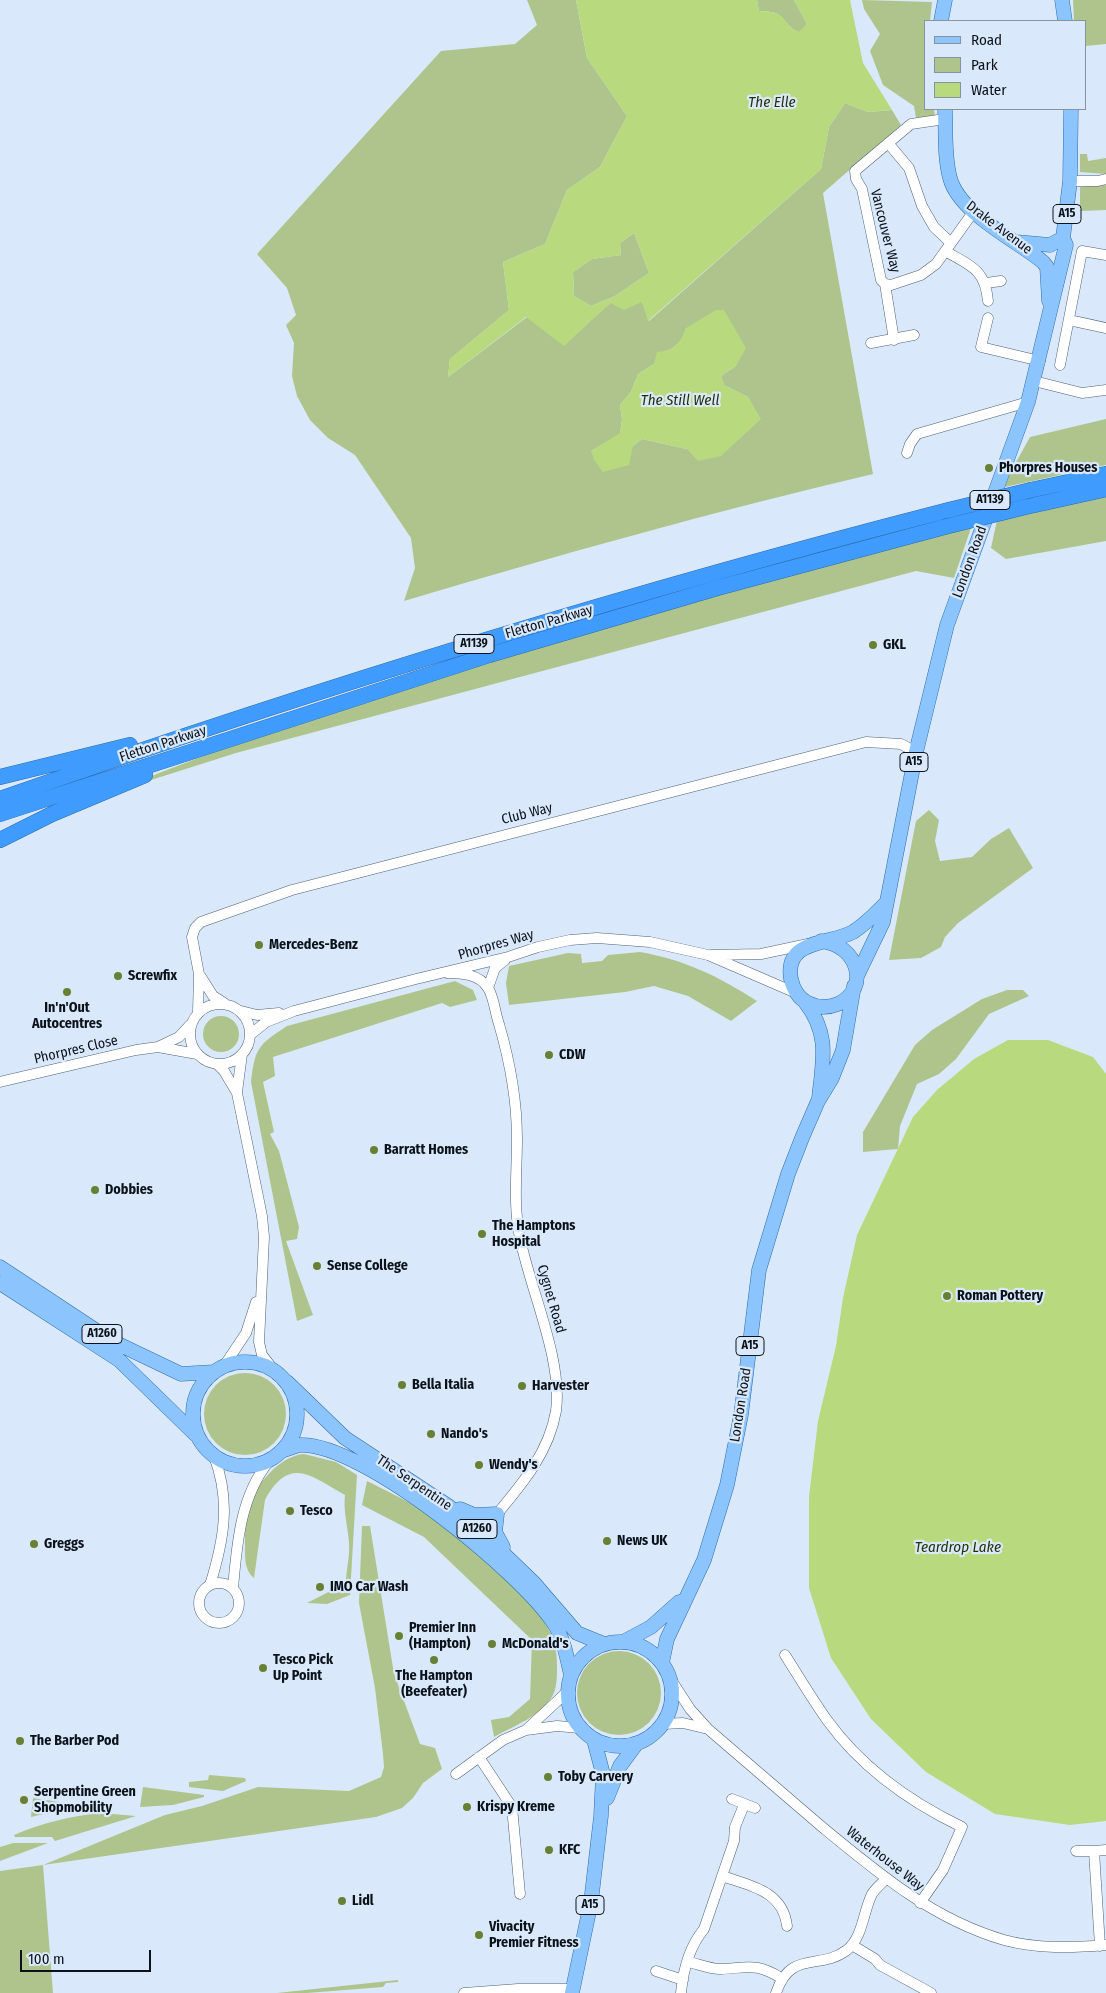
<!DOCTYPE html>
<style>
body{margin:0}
#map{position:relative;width:1106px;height:1993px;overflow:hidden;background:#d9e9fb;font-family:"Fira Sans Condensed",sans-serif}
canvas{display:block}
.legend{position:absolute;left:924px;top:20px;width:162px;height:90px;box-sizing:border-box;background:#d9e9fb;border:1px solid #8793a1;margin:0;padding:6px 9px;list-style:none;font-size:15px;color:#0c121a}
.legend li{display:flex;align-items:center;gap:10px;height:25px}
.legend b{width:25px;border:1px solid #8793a1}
.scale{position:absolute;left:20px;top:1950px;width:131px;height:22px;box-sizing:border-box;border:2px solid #0c121a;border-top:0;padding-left:6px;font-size:15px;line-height:18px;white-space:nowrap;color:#0c121a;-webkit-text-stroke:4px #d9e9fb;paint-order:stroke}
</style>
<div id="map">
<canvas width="1106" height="1993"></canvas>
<ul class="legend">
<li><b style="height:6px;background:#8cc4fe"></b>Road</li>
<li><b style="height:14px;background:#afc48c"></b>Park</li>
<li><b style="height:14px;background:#b8d97d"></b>Water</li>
</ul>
<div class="scale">100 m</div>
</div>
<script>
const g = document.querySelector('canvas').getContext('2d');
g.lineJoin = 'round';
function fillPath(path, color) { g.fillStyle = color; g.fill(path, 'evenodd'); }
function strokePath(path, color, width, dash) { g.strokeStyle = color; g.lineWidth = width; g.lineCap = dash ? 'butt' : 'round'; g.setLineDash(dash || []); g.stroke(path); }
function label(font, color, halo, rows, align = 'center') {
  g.font = font + ' "Fira Sans Condensed",sans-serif'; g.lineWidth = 4.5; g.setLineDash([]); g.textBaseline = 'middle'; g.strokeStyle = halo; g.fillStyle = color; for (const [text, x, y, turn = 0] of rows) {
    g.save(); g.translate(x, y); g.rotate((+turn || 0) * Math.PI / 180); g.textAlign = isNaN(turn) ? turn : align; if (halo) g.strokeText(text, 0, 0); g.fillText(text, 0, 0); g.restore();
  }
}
const green = new Path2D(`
 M 527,0 L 576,0 L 587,58 L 627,116 L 600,167 L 567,190 L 545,244 L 503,262 L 509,310 L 450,359 L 448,377 L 527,317 L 564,345 L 610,303 L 642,302 L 649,321 L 821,169 L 829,127 L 845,103 L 868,112 L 892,110 L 901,125 L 823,193 L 873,474 C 715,511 559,555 404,601 L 415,568 L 411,538 L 355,455 L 328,438 L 310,420 L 297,396 L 292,376 L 294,343 L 286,325 L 296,315 L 287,288 L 257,254 L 441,51 L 515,44 L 537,25 ZM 686,328 L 736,366 L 721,376 L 724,385 L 748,397 L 760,419 L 742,434 L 687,449 L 642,439 L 633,446 L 591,451 L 620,434 L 622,419 L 620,405 L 631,392 L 638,374 L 654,364 L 683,339 Z
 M 757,0 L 794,0 L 807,24 L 800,33 C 779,23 789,11 759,11 Z
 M 862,0 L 932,2 L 930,21 L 925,21 L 925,109 L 934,109 L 935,116 L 916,118 L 914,106 L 883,85 L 870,51 L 880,34 L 864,9 Z
 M 1073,0 L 1106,0 L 1106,44 L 1085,46 L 1085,21 L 1074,21 Z
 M 1080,154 L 1087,154 L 1088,161 L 1106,158 L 1106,174 L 1080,172 Z
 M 1106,184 L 1106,210 L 1080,211 L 1080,187 Z
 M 634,233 L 649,273 L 615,296 L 591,306 L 574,296 L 573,272 L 592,259 L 621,255 L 620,243 Z
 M 1106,419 L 1106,465 L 1005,487 L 1010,473 L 1030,437 Z
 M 1106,494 L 1106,541 L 1006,559 L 991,548 L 997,520 Z
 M 972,525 L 954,578 L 916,571 L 236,753 L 107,794 C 244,737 386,692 529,650 C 676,606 824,565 972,525 Z
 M 929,810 L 939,820 L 935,841 L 940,861 L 972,857 L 991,839 L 1009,828 L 1033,868 L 958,923 L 945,937 L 941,947 L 921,958 L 889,960 L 916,821 Z
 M 640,952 C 685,960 718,976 757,1001 L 731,1021 L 688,996 L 654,986 L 625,992 L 509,1005 L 506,983 L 509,966 L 568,953 L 581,954 L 582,963 L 602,961 L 608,955 Z
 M 455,981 L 473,990 L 477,1000 L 450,1007 L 442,1003 L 273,1057 L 275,1076 L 263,1082 L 274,1132 L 270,1134 L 279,1151 L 299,1227 L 297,1239 L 286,1241 L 313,1315 L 297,1321 L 251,1082 C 255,1048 258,1045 287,1026 Z
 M 1007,990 L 1023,990 L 1029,996 L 989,1014 L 956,1059 L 939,1074 L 917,1084 L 900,1126 L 898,1149 L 863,1152 L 863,1132 L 915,1045 L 932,1030 L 982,999 Z
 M203 1034a18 18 0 1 1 36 0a18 18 0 1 1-36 0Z
 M204 1414a41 41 0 1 1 82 0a41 41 0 1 1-82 0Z
 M 304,1454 L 336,1462 L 357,1475 L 350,1595 L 327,1604 L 307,1603 L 346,1583 C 346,1569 350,1558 349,1543 C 348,1527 343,1511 345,1495 C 312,1477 290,1454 265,1500 L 254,1578 C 244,1570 245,1557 245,1546 C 245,1533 245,1519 248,1507 C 255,1485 281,1455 304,1454 Z
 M 367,1481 C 391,1493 415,1504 436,1520 C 472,1546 532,1594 551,1634 C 556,1645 557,1655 557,1667 C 557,1677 557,1688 552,1697 C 540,1717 513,1726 494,1737 L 491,1720 L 509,1717 L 530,1699 L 532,1640 L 424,1537 L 362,1505 Z
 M 362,1526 L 370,1526 L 394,1674 L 420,1744 L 435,1748 L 442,1769 L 423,1783 L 413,1798 L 402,1808 L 376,1817 L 43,1865 L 53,1993 L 0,1993 L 0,1871 L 43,1865 L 165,1815 L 202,1806 L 258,1787 L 349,1791 L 381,1777 L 384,1767 L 383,1754 L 375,1688 L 359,1603 Z
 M577 1693a42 42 0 1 1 84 0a42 42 0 1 1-84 0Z
 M 209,1775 L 245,1778 L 246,1781 L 223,1791 L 189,1787 L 189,1782 L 208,1780 Z
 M 143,1787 L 204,1795 L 204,1797 L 173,1805 L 140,1807 Z
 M 33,1798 L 80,1805 L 31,1817 Z
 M 100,1813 L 136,1816 L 55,1841 L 52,1837 L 15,1837 L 14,1835 C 44,1822 68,1817 100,1813 Z
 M 13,1843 L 48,1843 L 0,1861 L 0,1847 Z
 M 398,1980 L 398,1982 L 386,1983 L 383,1987 L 307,1993 L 277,1993 Z`);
const water = new Path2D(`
 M 576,0 L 757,0 L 759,11 C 792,12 778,23 799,32 L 807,24 L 794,0 L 850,0 L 863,63 L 892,110 L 868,112 L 845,103 L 829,127 L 821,169 L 648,321 L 642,302 L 624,310 L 610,303 L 564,346 L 526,317 L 448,377 L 450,359 L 509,310 L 503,262 L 545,244 L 567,190 L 600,167 L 627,116 L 587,58 ZM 634,233 L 649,273 L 615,296 L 591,306 L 574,296 L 573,272 L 592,259 L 621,255 L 620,243 Z
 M 716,310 L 724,310 L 746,348 L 736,366 L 721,376 L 724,385 L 748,397 L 761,419 L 721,456 L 698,461 L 687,449 L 642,439 L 633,446 L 629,465 L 603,472 L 594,460 L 591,451 L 620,433 L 622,419 L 620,405 L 631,392 L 638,374 L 654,364 L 657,352 C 673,351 681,343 686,328 Z
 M 1008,1040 L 1048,1040 L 1093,1057 L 1106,1074 L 1106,1821 L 1070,1825 L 995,1814 L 926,1772 L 871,1719 L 831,1658 L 809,1588 L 809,1497 L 818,1421 L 836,1346 L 843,1298 L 857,1235 L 913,1117 L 937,1090 L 974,1059 Z`);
const minor = new Path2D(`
 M 945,119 L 911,124 L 855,171 L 856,179 L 862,189 L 881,280 L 885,284 L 891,285 L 921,275 L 936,264 L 974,211
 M 888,143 L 909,168 L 922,206 L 934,227 L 951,243
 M 1070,181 L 1098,181 L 1106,179
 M 945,251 C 971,266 985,269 988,301
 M 986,283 L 1001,281
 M 885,284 L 894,340
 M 988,318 L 981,347 L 1040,361
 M 1069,320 L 1106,328
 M 871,343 L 914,335
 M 1060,365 L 1082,251 L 1106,255
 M 1034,381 L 1082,393 L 1106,390
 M 907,453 L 910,444 L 917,434 L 1028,402
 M 711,955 L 761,954 L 808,944
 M 447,973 C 462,973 479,974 488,988 C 494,997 495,1013 499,1024 C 510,1062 517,1099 517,1139 C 517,1172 513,1205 520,1238 C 530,1289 563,1360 556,1411 C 549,1452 523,1483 497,1514
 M 201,977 L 213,996 L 224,1003
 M 488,988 L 495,968 L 505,960
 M190 1034a30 30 0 1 1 60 0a30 30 0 1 1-60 0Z
 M 241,1011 L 257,1015 L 279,1013
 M 198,1012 L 199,974 L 192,937 L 195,928 L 201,922 L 292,890 L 866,742 L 901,744 L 916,752
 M 250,1035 L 266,1022 L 294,1011 L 416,979 L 508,957 L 538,947 L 570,940 L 597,938 L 650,942 L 708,955 L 796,993
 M 158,1047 L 179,1037 L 190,1025
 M 217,1064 L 224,1071 L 237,1093 L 262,1216 L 264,1237 L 259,1342 L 262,1355 L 273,1369
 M 0,1082 L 136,1050 L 158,1047 L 197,1054
 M 237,1092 L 242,1054
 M 224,1366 L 246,1333 L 256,1302
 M199 1603a20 20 0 1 1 40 0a20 20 0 1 1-40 0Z
 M 210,1585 C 224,1540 231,1501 214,1456
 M 233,1588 C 237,1544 240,1497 269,1461
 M 785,1655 C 799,1677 812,1699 827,1720 C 861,1767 910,1802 962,1827 L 943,1870 L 920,1903
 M 670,1678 L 690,1709 L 708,1729 C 746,1762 784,1794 821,1826 C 878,1873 932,1919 1004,1940 C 1037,1949 1072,1948 1106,1945
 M 663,1724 L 683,1723 L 708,1729
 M 526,1730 L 557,1726 L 580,1728
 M 479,1757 L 512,1807 L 520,1894
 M 456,1774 L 503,1740 L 526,1730 L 567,1692
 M 732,1799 L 755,1808
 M 1076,1851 L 1094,1851 L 1100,1946
 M 1094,1851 L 1106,1850
 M 722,1876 C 751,1886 783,1891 787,1926
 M 852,1945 L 875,1959 L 880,1965 L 931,1993
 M 689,1962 C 698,1964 710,1969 720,1969 C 747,1968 756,1962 781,1978
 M 656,1971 L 683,1980
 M 464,1993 L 518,1989 L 573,1989
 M 681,1993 C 683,1971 690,1946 704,1929 L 734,1841 L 735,1827 L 744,1805
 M 776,1993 C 791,1949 819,1971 847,1950 C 863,1937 863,1912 872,1894 C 875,1889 881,1884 885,1880`);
const major = new Path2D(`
 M 1062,0 L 1065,21
 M 941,21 L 945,0
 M 945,109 C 946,132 944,156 950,178 C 959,213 1016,240 1043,262 L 1047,267 L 1049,301
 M 1016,242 L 1050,245 L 1063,238
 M 821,941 C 858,945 871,988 838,1004 C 828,1008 818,1008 808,1003 C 799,999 793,989 791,979 C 784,939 829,945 853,932 C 866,924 876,913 887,902
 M 857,976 L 883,922 L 916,752 L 947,625 L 1028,402 L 1066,245 L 1063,238 L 1070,181 L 1071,109
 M 805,1002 C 830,1034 823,1060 819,1098
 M 0,1267 L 112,1341 L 181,1374 L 214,1372
 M 0,1283 L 119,1360 L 196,1435
 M193 1414a52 52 0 1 1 104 0a52 52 0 1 1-104 0Z
 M 287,1382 L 345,1438 L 447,1505 L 480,1531 L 534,1583 L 577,1633 L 604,1644
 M 282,1451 C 288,1449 295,1446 300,1445 C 362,1442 522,1573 555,1625 C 564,1640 567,1658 571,1675
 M 460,1509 L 474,1515 L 497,1514 L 495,1532 L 503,1547
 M568 1694a52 52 0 1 1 104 0a52 52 0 1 1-104 0Z
 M 623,1642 L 651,1627 L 679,1602
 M 662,1663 L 667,1639 L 704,1560 L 727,1485 L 741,1415 L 759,1270 L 788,1174 L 802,1138 L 818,1101 L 832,1078 L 843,1050 L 854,986
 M 607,1798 L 620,1766 L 637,1743
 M 572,1993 L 591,1902 L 601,1816 L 603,1774 L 594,1740`);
const highway = new Path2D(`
 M 1031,490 L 1106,474
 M 1025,507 L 1106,489
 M 0,777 L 130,745
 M 0,799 C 312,690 629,592 949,510
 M 0,814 L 489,655 L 717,588 L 944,527
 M 0,840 L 52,814 L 145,775`);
const highwayBridge = new Path2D(`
 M 949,510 L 1031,490
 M 944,527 L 1025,507`);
const markers = [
 [989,468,5,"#678033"],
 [873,645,5,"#678033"],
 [259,945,5,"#678033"],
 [118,976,5,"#678033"],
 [67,992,5,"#678033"],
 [549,1055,5,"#678033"],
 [374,1150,5,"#678033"],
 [95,1190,5,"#678033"],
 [482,1234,5,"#678033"],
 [317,1266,5,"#678033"],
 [947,1296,5,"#678033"],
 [402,1385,5,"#678033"],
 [522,1386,5,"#678033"],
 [431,1434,5,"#678033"],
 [479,1465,5,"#678033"],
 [290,1511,5,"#678033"],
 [607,1541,5,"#678033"],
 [34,1544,5,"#678033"],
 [320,1587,5,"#678033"],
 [399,1636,5,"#678033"],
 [492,1644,5,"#678033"],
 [434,1660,5,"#678033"],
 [263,1668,5,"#678033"],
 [20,1741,5,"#678033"],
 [548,1777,5,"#678033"],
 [24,1800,5,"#678033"],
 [467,1807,5,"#678033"],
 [549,1850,5,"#678033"],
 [342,1901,5,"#678033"],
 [479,1935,5,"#678033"]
];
const shields = [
 [1067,214,28],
 [990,500,40],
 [474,644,40],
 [914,762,28],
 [102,1334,40],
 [750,1346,28],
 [477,1529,40],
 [590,1905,28]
];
const shieldNames = [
 ["A15",1067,214],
 ["A1139",990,500],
 ["A1139",474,644],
 ["A15",914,762],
 ["A1260",102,1334],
 ["A15",750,1346],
 ["A1260",477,1529],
 ["A15",590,1905]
];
const streetNames = [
 ["Drake Avenue",999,228,37],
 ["Vancouver Way",885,231,76],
 ["London Road",970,562,-70],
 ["Fletton Parkway",549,622,-16],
 ["Fletton Parkway",163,744,-18],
 ["Club Way",527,814,-14],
 ["Phorpres Way",496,945,-16],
 ["Phorpres Close",76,1050,-13],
 ["Cygnet Road",551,1299,74],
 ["London Road",741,1405,-81],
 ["The Serpentine",414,1483,34],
 ["Waterhouse Way",885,1859,38]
];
const poiNames = [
 ["Phorpres Houses",999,468],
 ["GKL",883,645],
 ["Mercedes-Benz",269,945],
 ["Screwfix",128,976],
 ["In'n'Out",67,1008,"center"],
 ["Autocentres",67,1024,"center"],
 ["CDW",559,1055],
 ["Barratt Homes",384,1150],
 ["Dobbies",105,1190],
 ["The Hamptons",492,1226],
 ["Hospital",492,1242],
 ["Sense College",327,1266],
 ["Roman Pottery",957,1296],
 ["Bella Italia",412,1385],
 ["Harvester",532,1386],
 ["Nando's",441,1434],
 ["Wendy's",489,1465],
 ["Tesco",300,1511],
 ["News UK",617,1541],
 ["Greggs",44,1544],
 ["IMO Car Wash",330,1587],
 ["Premier Inn",409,1628],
 ["(Hampton)",409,1644],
 ["McDonald's",502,1644],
 ["Tesco Pick",273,1660],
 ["Up Point",273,1676],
 ["The Hampton",434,1676,"center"],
 ["(Beefeater)",434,1692,"center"],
 ["The Barber Pod",30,1741],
 ["Toby Carvery",558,1777],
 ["Serpentine Green",34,1792],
 ["Shopmobility",34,1808],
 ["Krispy Kreme",477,1807],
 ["KFC",559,1850],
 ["Lidl",352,1901],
 ["Vivacity",489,1927],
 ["Premier Fitness",489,1943]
];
const waterNames = [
 ["The Elle",772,103],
 ["The Still Well",680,401],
 ["Teardrop Lake",958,1548]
];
fillPath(green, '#afc48c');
fillPath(water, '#b8d97d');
strokePath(minor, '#4f6073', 11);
strokePath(major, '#2d6cae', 15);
strokePath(highway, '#2d6cae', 16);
strokePath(minor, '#fff', 10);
strokePath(major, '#8cc4fe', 14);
strokePath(highway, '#3f9cfe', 15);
strokePath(highwayBridge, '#2d6cae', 16, []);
strokePath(highwayBridge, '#3f9cfe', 15);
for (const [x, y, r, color] of markers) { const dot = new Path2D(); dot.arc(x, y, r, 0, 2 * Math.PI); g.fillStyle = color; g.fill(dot); strokePath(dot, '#d9e9fb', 2); }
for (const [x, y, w] of shields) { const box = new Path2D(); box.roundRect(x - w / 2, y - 9.5, w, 19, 4); g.fillStyle = '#d9e9fb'; g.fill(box); strokePath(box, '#0c121a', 1); }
label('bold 12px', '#0c121a', null, shieldNames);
label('14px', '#0c121a', '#d9e9fb', streetNames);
label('bold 14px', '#0c121a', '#d9e9fb', poiNames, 'left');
label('italic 15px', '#243009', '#d9e9fb', waterNames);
</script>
